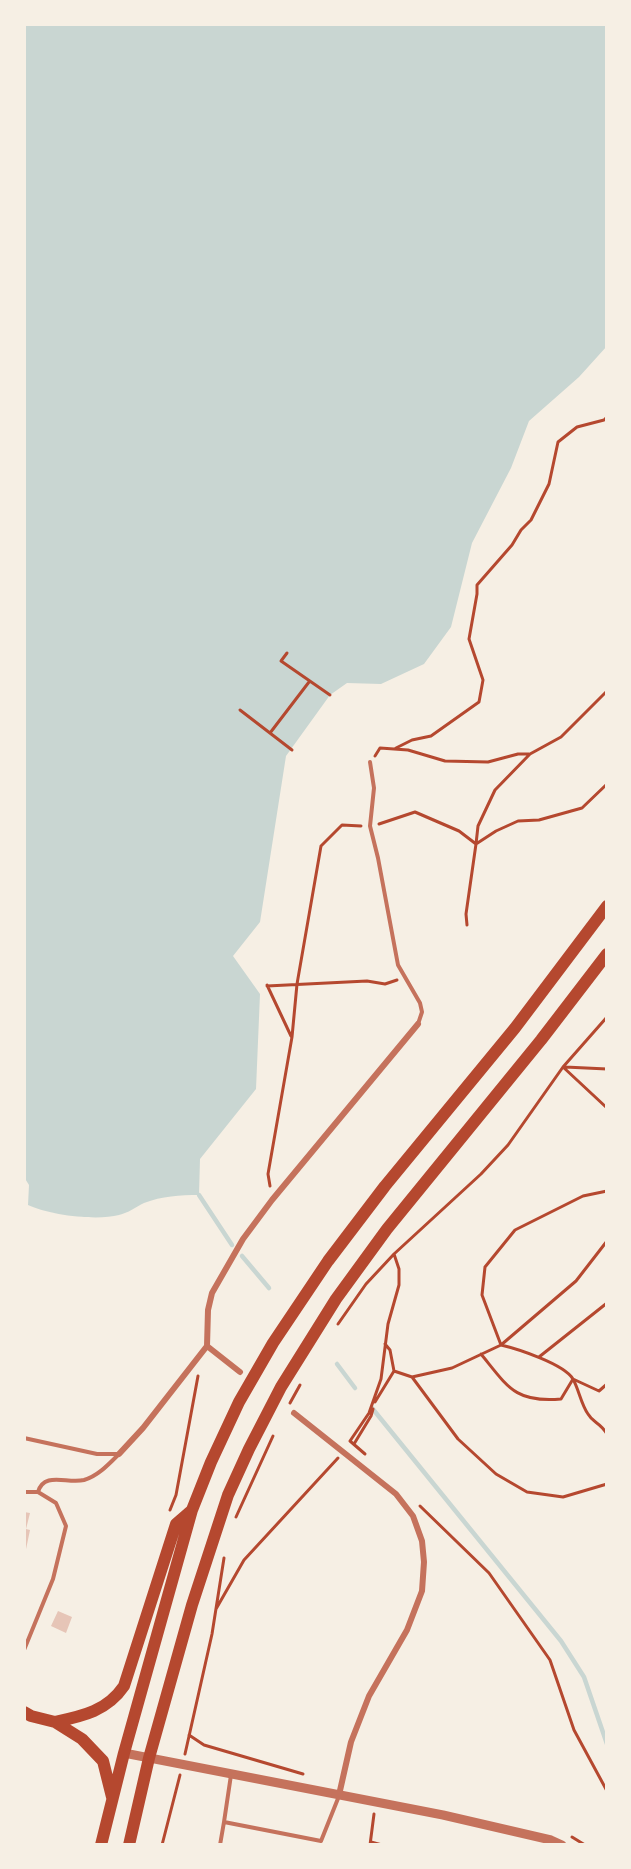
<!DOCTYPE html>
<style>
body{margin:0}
#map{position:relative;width:631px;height:1869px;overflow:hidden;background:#f6efe4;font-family:"Roboto Condensed",sans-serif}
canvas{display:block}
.frame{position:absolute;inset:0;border:26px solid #f6efe4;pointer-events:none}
</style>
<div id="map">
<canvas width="631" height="1869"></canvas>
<div class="frame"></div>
</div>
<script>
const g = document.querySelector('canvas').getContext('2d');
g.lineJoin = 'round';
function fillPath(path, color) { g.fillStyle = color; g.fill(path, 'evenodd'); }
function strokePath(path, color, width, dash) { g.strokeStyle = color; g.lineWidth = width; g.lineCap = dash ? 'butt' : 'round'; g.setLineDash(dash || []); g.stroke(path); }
const water = new Path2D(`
 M 24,24 L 607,24 L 607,346 L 579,377 L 529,421 L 511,468 L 472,543 L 451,627 L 424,664 L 381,684 L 347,683 L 330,695 L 286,756 L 260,922 L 233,956 L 260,994 L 256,1089 L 200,1159 L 199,1195 C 180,1195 162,1196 144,1203 C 136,1207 128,1213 119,1215 C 96,1221 49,1215 28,1205 L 29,1185 L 24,1177 Z`);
const stream = new Path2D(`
 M 199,1195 L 232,1245
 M 242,1256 L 269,1288
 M 337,1364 L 355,1388
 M 372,1408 L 561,1641 L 584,1677 L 607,1744`);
const building = new Path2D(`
 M 24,1512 L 30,1513 L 26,1529 L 30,1530 L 25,1554 Z
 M 58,1611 L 72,1617 L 66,1633 L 51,1626 Z`);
const path = new Path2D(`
 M 287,653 L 281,661 L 330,695
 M 240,710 L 292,750
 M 270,733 L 309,682
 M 396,748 L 412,740 L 431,736 L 479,702 L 483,680 L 469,639 L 477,594 L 477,585 L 512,545 L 521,530 L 531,520 L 549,484 L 558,442 L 577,427 L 604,420 L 607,417
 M 375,756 L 380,748 L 408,750 L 445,761 L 488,762 L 518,754 L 529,754
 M 379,824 L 415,812 L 459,831 L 476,844 L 478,826 L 495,790 L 530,754 L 561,737 L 607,691
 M 467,925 L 466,914 L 476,844 L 496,831 L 518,821 L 539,820 L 582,808 L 607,784
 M 267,985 L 291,1036
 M 267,986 L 367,981 L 385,984 L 397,980
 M 563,1067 L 607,1108
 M 565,1067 L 607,1069
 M 270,1186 L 268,1174 L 292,1037 L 297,984 L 321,846 L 342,825 L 361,826
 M 338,1324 L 366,1284 L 394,1254 L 481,1174 L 508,1145 L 563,1067 L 607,1017
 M 385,1344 L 390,1350 L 394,1371 L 412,1377 L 458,1439 L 496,1474 L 527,1492 L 563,1497 L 607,1484
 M 501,1345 L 482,1295 L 485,1267 L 515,1230 L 583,1196 L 607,1191
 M 501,1345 C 518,1349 564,1364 573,1379 C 579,1390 581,1404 588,1414 C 593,1423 600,1422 607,1434
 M 481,1354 C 508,1387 515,1403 561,1399 L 573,1379 L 599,1391 L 607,1384
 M 539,1357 L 607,1303
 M 412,1377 L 452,1368 L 501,1345 L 576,1281 L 607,1241
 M 375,1402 L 394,1371
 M 290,1403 L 300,1385
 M 350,1441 L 365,1454
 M 350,1441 L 369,1413 L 381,1379 L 388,1324 L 399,1285 L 399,1269 L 394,1254
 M 354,1444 L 371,1416 L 373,1409
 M 420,1506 L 489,1573 L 550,1660 L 574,1730 L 607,1791
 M 170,1510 L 176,1495 L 198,1376
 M 236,1517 L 273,1436
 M 216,1609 L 244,1560 L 338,1458
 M 189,1735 L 204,1745 L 303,1774
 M 185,1754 L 212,1634 L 224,1558
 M 572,1837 L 585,1845
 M 371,1842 L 382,1845
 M 162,1845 L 180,1775
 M 370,1845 L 374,1814`);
const service = new Path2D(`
 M 370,762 L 374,788 L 370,826 L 378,858 L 398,965 L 420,1003 L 422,1012 L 418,1024
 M 24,1438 L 97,1454 L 118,1454
 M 24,1492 L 38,1492 L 56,1503 L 66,1526 L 53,1579 L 24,1650
 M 38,1492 C 44,1471 67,1484 84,1480 C 98,1476 109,1464 119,1454
 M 231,1775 L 224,1822 L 321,1841 L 339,1796
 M 220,1845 L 224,1822`);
const minor = new Path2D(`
 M 240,1372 L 207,1346 L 208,1310 L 212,1293 L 243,1239 L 272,1200 L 418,1024
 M 294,1413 L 396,1494 L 413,1516 L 422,1541 L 424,1562 L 422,1591 L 407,1630 L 369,1696 L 351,1742 L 339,1795
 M 119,1454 L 143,1428 L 207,1346`);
const tertiary = new Path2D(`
 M 124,1753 L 443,1815 L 551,1840 L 562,1845`);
const trunk = new Path2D(`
 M 24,1712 L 31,1716 L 55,1722 L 82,1739 L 103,1761 L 112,1797
 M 55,1722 C 83,1716 107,1711 124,1686 L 176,1524 L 191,1511
 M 101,1845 L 124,1753 L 192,1510 L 211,1462 L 239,1402 L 273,1343 L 328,1261 L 385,1186 L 515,1028 L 607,906
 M 129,1845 L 149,1758 L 192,1605 L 228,1495 L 249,1449 L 281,1387 L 336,1299 L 387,1229 L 541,1040 L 607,954`);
fillPath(water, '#c9d6d2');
strokePath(stream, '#c9d6d2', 4.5);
fillPath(building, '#e6c5b7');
strokePath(path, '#b5482f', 3);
strokePath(service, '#c5725c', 4);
strokePath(minor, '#c5725c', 6);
strokePath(tertiary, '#c5725c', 9);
strokePath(trunk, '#b5482f', 12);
</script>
